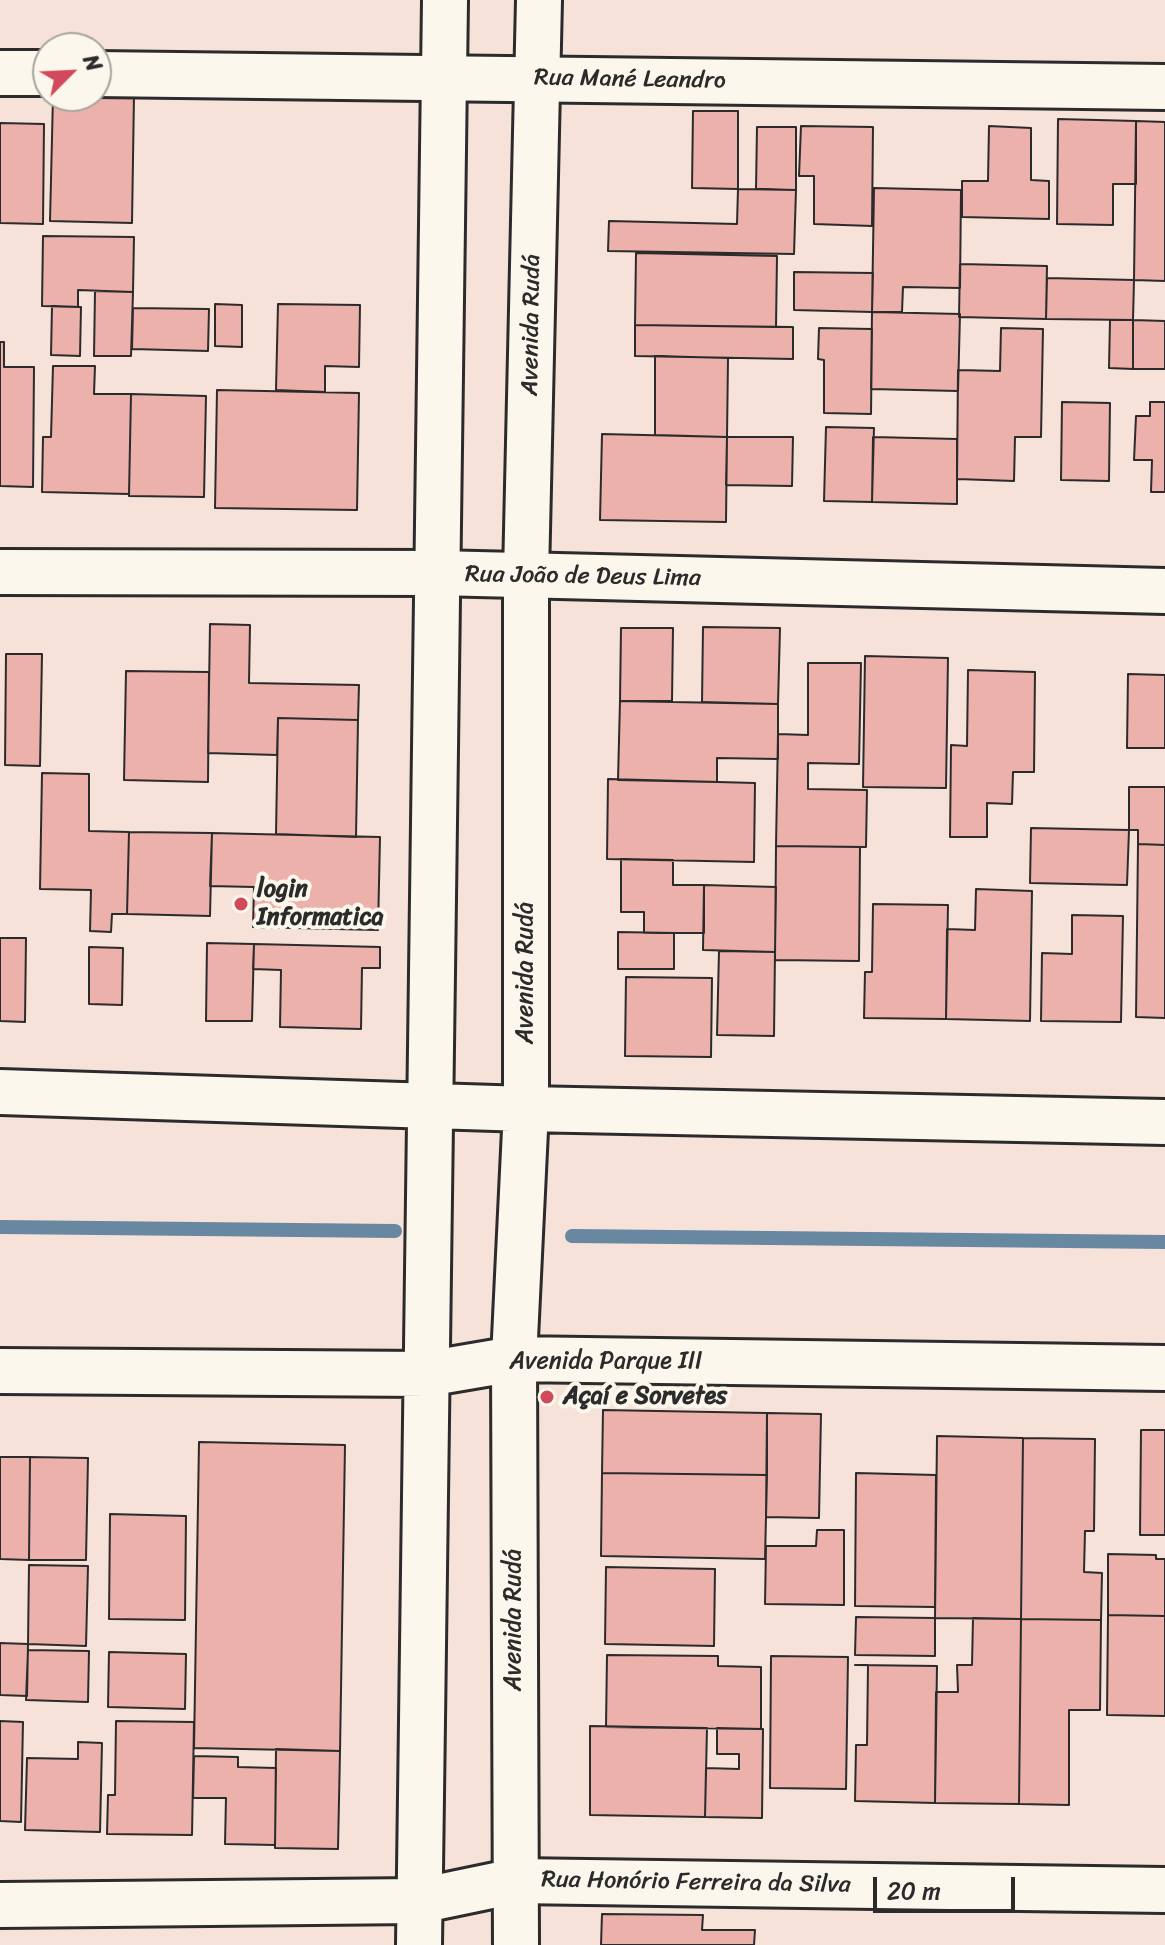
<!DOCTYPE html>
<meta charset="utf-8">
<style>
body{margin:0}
#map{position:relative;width:1165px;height:1945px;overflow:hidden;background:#f6e2d8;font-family:Sriracha,sans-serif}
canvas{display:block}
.north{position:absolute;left:32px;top:32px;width:80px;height:80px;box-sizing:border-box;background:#fbf7ec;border:2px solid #a8a59f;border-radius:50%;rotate:66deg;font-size:22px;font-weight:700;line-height:32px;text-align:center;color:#2b2b2b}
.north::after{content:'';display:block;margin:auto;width:28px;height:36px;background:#d1495b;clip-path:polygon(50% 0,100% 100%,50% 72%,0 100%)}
.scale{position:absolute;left:873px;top:1877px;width:142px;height:36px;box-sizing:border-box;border:4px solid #2b2b2b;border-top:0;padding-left:10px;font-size:24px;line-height:28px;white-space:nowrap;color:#2b2b2b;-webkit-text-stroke:6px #fbf7ec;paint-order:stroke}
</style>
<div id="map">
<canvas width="1165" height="1945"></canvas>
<div class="north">N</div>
<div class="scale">20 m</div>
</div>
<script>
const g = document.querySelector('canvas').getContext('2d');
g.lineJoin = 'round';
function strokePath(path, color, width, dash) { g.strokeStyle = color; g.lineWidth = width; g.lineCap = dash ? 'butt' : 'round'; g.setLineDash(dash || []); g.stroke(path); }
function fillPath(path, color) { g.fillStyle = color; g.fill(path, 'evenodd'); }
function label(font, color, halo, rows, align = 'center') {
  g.font = font + ' Sriracha,sans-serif'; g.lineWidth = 8; g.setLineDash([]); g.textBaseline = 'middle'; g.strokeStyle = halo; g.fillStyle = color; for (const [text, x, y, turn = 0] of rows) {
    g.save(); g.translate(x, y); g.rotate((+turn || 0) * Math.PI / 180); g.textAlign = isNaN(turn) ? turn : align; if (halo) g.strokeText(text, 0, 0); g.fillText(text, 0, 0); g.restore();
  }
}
const stream = new Path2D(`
 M 0,1227 L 395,1231
 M 572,1236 L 1165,1242`);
const building = new Path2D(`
 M 134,95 L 132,223 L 50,221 L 53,96 Z
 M 693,111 L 738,111 L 738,189 L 692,188 Z
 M 1058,119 L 1136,121 L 1136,184 L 1113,184 L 1113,225 L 1057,224 Z
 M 1136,121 L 1165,122 L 1165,281 L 1134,280 Z
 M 0,123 L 44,124 L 43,224 L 0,223 Z
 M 801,126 L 873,127 L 872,226 L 814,224 L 814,176 L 799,176 Z
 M 989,126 L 1031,128 L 1031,180 L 1049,181 L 1049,219 L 962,217 L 962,181 L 988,181 Z
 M 757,127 L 796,127 L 796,190 L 756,189 Z
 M 874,188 L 961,190 L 960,288 L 903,287 L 902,312 L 872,312 Z
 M 738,189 L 796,190 L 794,254 L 608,251 L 609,221 L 737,224 Z
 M 43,236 L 134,237 L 133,292 L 78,290 L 78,307 L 42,306 Z
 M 636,253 L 777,256 L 776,327 L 635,325 Z
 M 960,264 L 1047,266 L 1046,319 L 959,317 Z
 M 794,272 L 873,273 L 872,312 L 794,310 Z
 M 1047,278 L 1134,280 L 1133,320 L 1046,319 Z
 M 95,291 L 133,292 L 131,356 L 94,356 Z
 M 215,304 L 242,305 L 242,347 L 215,346 Z
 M 278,304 L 360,305 L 359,367 L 325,366 L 325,392 L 276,390 Z
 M 52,306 L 81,307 L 80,356 L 51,355 Z
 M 133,308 L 209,309 L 208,351 L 132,349 Z
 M 872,312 L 960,314 L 958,391 L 871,389 Z
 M 1110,320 L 1133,320 L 1133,369 L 1109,368 Z
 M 1133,320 L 1165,321 L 1165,369 L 1133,369 Z
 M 635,325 L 793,327 L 793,359 L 635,356 Z
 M 819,328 L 872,329 L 871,414 L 824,413 L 824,360 L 818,359 Z
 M 1001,328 L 1043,329 L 1041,437 L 1015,437 L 1014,481 L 957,479 L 958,370 L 1000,371 Z
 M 0,342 L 4,342 L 4,367 L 34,367 L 33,487 L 0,486 Z
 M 655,356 L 728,358 L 727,437 L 655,435 Z
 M 53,366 L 95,366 L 94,394 L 131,394 L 129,494 L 42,492 L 43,437 L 51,437 Z
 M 217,390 L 359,393 L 357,510 L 215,508 Z
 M 131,394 L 206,396 L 204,497 L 129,496 Z
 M 1062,402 L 1110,403 L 1109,481 L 1061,480 Z
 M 1150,402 L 1165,402 L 1165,492 L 1151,492 L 1152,460 L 1134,460 L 1136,416 L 1150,416 Z
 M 826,427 L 874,428 L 872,502 L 824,501 Z
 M 602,434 L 727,437 L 726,522 L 600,520 Z
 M 727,437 L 793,437 L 792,486 L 726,485 Z
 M 873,437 L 957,439 L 957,504 L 872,502 Z
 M 210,624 L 250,625 L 249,683 L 359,685 L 358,720 L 278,718 L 277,755 L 208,753 Z
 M 703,627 L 780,628 L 778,704 L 702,702 Z
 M 621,628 L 673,628 L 672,701 L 620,701 Z
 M 6,654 L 42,654 L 40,766 L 5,765 Z
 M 865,656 L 948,658 L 946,788 L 863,787 Z
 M 808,663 L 861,663 L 859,764 L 808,763 L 808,789 L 867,790 L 866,847 L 776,846 L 778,734 L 808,735 Z
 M 968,670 L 1035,672 L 1034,772 L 1013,772 L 1012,804 L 987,803 L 987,837 L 950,837 L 951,745 L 967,746 Z
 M 126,671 L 209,672 L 208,782 L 124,780 Z
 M 1128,674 L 1165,675 L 1165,748 L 1127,748 Z
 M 620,701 L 778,704 L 778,759 L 717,758 L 717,782 L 618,780 Z
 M 278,718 L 358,720 L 356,837 L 276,834 Z
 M 42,773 L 89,774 L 89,831 L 129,832 L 127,914 L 112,914 L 111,932 L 90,931 L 91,890 L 40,889 Z
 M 608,779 L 755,783 L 754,862 L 607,859 Z
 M 1129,787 L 1165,787 L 1165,845 L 1138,844 L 1138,830 L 1129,830 Z
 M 1031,828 L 1129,830 L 1127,885 L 1030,883 Z
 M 129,832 L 212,833 L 210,916 L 127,914 Z
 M 212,833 L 380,837 L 378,930 L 253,927 L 254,887 L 210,886 Z
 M 1138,844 L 1165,845 L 1165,1018 L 1136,1017 Z
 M 776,846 L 860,847 L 859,961 L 775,960 Z
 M 621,859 L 673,860 L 673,885 L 704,885 L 704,933 L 644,933 L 644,912 L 621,912 Z
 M 704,885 L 776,887 L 775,952 L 703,950 Z
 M 976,889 L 1032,891 L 1030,1021 L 946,1019 L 947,929 L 975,930 Z
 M 873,904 L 948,905 L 946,1019 L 864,1018 L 865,972 L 872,972 Z
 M 1072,915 L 1123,916 L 1121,1022 L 1041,1021 L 1042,953 L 1072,954 Z
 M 618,932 L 674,933 L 674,969 L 618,969 Z
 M 0,938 L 26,938 L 25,1022 L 0,1021 Z
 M 207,943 L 254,944 L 252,1021 L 206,1021 Z
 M 254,944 L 380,947 L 380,968 L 362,968 L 361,1029 L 280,1027 L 281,970 L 253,969 Z
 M 89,947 L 123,948 L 122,1005 L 89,1004 Z
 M 719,951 L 775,952 L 774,1036 L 717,1035 Z
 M 626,977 L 712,978 L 711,1057 L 625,1056 Z
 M 603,1410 L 767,1413 L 767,1475 L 602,1473 Z
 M 767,1413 L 821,1414 L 819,1518 L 766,1517 Z
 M 1141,1430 L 1165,1430 L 1165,1535 L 1140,1535 Z
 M 937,1436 L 1023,1438 L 1021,1619 L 935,1618 Z
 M 1023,1438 L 1095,1439 L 1094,1531 L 1085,1531 L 1084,1572 L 1102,1573 L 1101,1620 L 1021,1619 Z
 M 199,1442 L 345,1445 L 340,1751 L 194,1748 Z
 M 0,1457 L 30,1457 L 29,1560 L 0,1559 Z
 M 30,1457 L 88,1458 L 86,1560 L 29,1560 Z
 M 602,1473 L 767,1475 L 765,1559 L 601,1556 Z
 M 856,1473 L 936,1475 L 935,1607 L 855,1606 Z
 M 110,1514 L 186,1516 L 185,1620 L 109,1619 Z
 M 817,1530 L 844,1530 L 844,1605 L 765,1604 L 766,1546 L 816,1546 Z
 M 1108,1554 L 1156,1555 L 1156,1559 L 1165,1559 L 1165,1616 L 1108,1615 Z
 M 29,1565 L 88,1566 L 86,1646 L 28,1644 Z
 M 606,1567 L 715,1569 L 714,1646 L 605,1644 Z
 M 1108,1615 L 1165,1616 L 1165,1716 L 1107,1715 Z
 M 856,1617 L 935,1618 L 935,1656 L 855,1655 Z
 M 973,1618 L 1021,1619 L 1019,1804 L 935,1803 L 936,1692 L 958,1692 L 957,1665 L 972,1665 Z
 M 1021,1619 L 1101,1620 L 1100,1710 L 1069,1710 L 1069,1805 L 1019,1804 Z
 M 0,1643 L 28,1644 L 27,1696 L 0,1695 Z
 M 28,1650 L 89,1651 L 88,1702 L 26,1700 Z
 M 109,1652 L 186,1654 L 185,1709 L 108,1707 Z
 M 607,1655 L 718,1656 L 718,1666 L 761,1667 L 761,1729 L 606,1727 Z
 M 771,1656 L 848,1657 L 846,1789 L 770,1788 Z
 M 855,1665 L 937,1666 L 935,1803 L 855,1801 L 856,1745 L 867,1745 L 868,1665 Z
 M 0,1721 L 23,1722 L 21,1822 L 0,1821 Z
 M 116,1721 L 194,1722 L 192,1835 L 107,1834 L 108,1795 L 115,1795 Z
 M 590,1726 L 707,1728 L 705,1817 L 590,1815 Z
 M 717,1728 L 763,1729 L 762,1818 L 705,1817 L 706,1768 L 739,1769 L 739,1754 L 717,1754 Z
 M 78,1742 L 102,1743 L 100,1832 L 25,1830 L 27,1758 L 78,1759 Z
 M 276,1749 L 340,1751 L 338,1849 L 275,1848 Z
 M 194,1756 L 238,1757 L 238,1767 L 276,1768 L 275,1845 L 225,1844 L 226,1798 L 193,1798 Z
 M 602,1914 L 703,1915 L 702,1930 L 755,1930 L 754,1945 L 601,1945 Z`);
const street = new Path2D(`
 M 0,73 L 48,73
 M 96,74 L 1165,87
 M 0,572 L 437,573 L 1165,591
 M 0,1905 L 419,1901 L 515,1881 L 1165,1890`);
const secondary = new Path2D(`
 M 0,1092 L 526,1109 L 1165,1122
 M 0,1371 L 426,1374 L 514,1359 L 1165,1368
 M 419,1945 L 445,0
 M 516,1945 L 514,1359 L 526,1109 L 526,575 L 539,0`);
const markers = [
 [241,904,8,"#d1495b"],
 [547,1397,8,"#d1495b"]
];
const streetNames = [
 ["Rua Mané Leandro",630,80,1],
 ["Avenida Rudá",532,325,-89],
 ["Rua João de Deus Lima",583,577,1],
 ["Avenida Rudá",526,973,-90],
 ["Avenida Parque III",606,1362],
 ["Avenida Rudá",514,1620,-90],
 ["Rua Honório Ferreira da Silva",696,1883,1]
];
const poiNames = [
 ["login",257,890],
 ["Informatica",257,918],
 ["Açaí e Sorvetes",563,1397]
];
strokePath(stream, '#6888a1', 14);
fillPath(building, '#ecb1ab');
strokePath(building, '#2b2b2b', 2);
strokePath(street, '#2b2b2b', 50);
strokePath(secondary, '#2b2b2b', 50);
strokePath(street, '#fbf7ec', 44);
strokePath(secondary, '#fbf7ec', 44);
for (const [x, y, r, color] of markers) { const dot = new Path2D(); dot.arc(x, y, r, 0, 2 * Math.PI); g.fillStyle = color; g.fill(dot); strokePath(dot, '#fbf7ec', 3); }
label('24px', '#2b2b2b', '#fbf7ec', streetNames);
label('bold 24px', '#2b2b2b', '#fbf7ec', poiNames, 'left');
</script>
